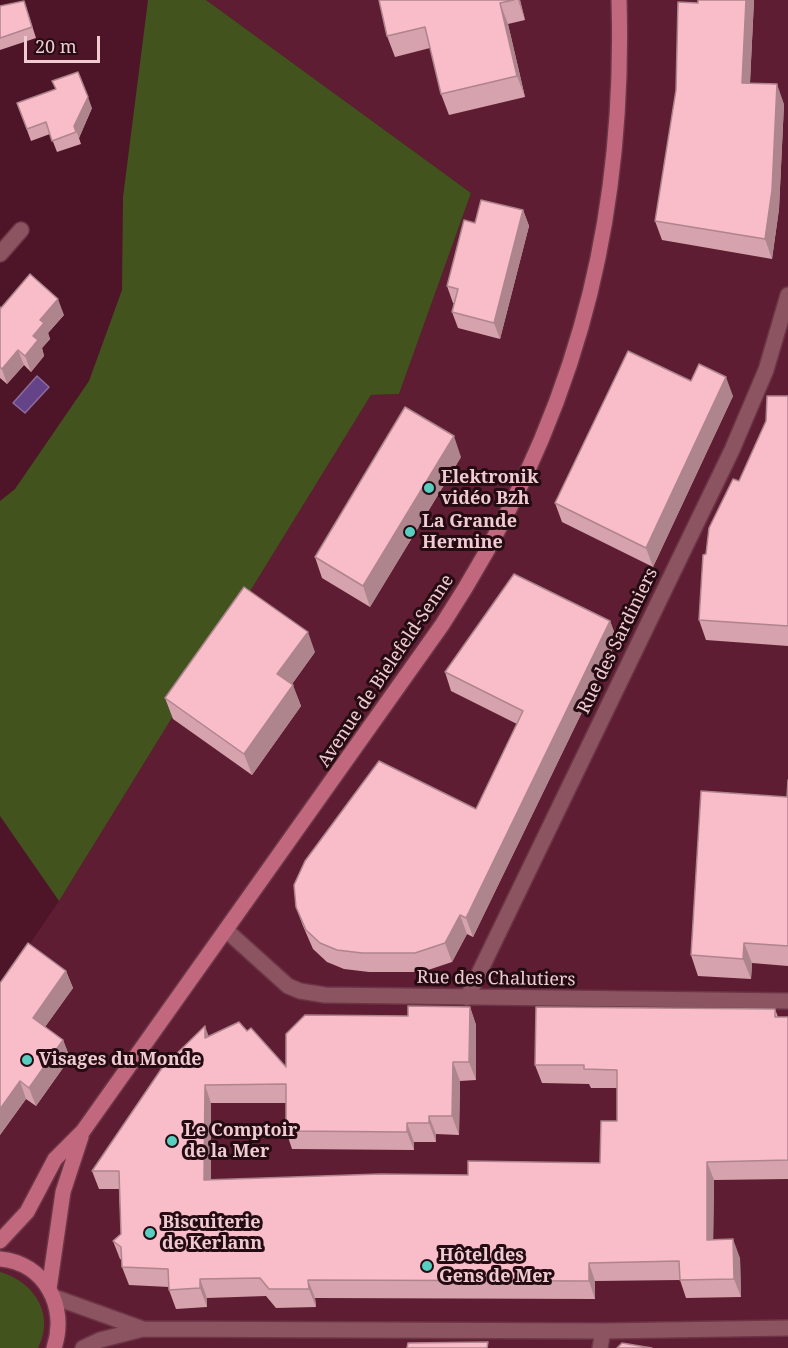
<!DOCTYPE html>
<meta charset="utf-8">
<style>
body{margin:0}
#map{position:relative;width:788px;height:1348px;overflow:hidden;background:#4e1427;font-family:"Noto Serif",serif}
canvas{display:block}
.scale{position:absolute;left:24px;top:36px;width:76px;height:27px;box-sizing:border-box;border:3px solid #f1cbd2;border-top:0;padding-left:8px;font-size:18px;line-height:21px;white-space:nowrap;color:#f1cbd2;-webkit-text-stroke:4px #250b12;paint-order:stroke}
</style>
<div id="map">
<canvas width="788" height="1348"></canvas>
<div class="scale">20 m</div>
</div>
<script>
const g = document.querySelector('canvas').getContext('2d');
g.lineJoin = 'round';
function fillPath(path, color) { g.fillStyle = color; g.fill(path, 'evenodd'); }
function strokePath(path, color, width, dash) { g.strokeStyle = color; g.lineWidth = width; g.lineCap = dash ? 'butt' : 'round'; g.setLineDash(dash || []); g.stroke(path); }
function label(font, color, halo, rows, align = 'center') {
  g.font = font + ' "Noto Serif",serif'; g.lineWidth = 6; g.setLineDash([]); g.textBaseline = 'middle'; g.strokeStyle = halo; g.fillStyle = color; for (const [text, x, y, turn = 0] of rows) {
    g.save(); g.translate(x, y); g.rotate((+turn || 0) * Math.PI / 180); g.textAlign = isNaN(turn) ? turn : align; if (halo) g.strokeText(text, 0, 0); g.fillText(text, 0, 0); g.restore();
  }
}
const built = new Path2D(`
 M 206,0 L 788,0 L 788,1348 L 0,1348 L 0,987 L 59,901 L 371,395 L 399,394 L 471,193 Z`);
const green = new Path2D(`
 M 148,0 L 206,0 L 471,193 L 399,394 L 371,395 L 59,901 L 0,816 L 0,501 L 15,489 L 89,381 L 122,290 L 123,197 Z
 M 0,1272 C 33,1281 56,1314 38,1348 L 0,1348 Z`);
const water = new Path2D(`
 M 37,376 L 49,387 L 25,413 L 13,403 Z`);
const minor = new Path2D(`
 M 0,254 L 21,230
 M 227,931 L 288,986 L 300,991 L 325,995 L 788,1001
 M 467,998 L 732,450 L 766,370 L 788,295
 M 54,1297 L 143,1329
 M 83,1348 L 100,1340 L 143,1329 L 603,1331 L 788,1328
 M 600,1348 L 603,1331`);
const secondary = new Path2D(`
 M 0,1241 L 27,1212 L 55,1159 L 83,1131 L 442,625 C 570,429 626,234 619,0
 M 0,1259 C 45,1263 68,1307 54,1348
 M 49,1289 L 63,1192 L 81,1137`);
const wall = new Path2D(`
 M 379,0 L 520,0 L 525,20 L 508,24 L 525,97 L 449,115 L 441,94 L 430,48 L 395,57 L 387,36 Z
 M 754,0 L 750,83 L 784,104 L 779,209 L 772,259 L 662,240 L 655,221 L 698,3 Z
 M 24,1 L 36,38 L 0,50 L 0,6 Z
 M 17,103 L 92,108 L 79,138 L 81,144 L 57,152 L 50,134 L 31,141 Z
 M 523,210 L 529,226 L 500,339 L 458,328 L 452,312 L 454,303 L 453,303 L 447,286 L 475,223 Z
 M 0,307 L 64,315 L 48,333 L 50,339 L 42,348 L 44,356 L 31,372 L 24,365 L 7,384 L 0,378 Z
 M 691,381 L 733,396 L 653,567 L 562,522 L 555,503 Z
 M 788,396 L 788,646 L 706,640 L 699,620 L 706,554 L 739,481 Z
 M 461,457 L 370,607 L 322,578 L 315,557 Z
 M 610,621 L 617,640 L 473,937 L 467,934 L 452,962 L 422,972 L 369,972 L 344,969 L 327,962 L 313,949 L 303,926 L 296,907 L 476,809 L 517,724 L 451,691 L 445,672 Z
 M 315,652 L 292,684 L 301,706 L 252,775 L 173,719 L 165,698 Z
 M 788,780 L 788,966 L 752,963 L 751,979 L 698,976 L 691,955 L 787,797 Z
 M 66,971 L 73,988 L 45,1027 L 63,1040 L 70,1058 L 36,1106 L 26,1099 L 0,1135 L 0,983 Z
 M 470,1007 L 476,1025 L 476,1080 L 460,1081 L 459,1135 L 436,1134 L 436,1142 L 414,1142 L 414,1150 L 292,1149 L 286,1131 L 286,1103 L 211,1103 L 211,1180 L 468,1175 L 600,1163 L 617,1121 L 617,1088 L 591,1088 L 589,1084 L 542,1083 L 535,1065 L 775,1009 L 778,1017 L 788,1017 L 788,1179 L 714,1180 L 713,1240 L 740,1258 L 741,1297 L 686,1298 L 680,1280 L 595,1281 L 595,1299 L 315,1298 L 316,1307 L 276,1308 L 266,1296 L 207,1298 L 207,1307 L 176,1309 L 169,1290 L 169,1287 L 129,1285 L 122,1267 L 122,1260 L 120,1259 L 113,1241 L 121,1234 L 119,1189 L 99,1189 L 92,1171 L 209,1036 L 247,1031 L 286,1067 L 408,1016 Z`);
const shadedWall = new Path2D(`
 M 518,0 L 520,0 L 525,20 Z
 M 746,0 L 754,0 L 749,102 L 742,83 Z
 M 500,3 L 508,24 L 525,97 L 517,76 Z
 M 777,84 L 784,104 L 779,209 L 772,259 L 765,239 Z
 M 88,97 L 92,108 L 79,138 L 74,126 Z
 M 523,210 L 529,226 L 500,339 L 494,323 Z
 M 58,299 L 64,315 L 48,333 L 50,339 L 42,348 L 44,356 L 31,372 L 25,356 L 40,320 Z
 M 18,350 L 24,365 L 7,384 L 2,369 Z
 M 726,377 L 733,396 L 653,567 L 646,548 Z
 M 454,436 L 461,457 L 370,607 L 363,586 Z
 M 610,621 L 617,640 L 473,937 L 466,918 Z
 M 308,632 L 315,652 L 285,694 L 277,674 Z
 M 293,685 L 301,706 L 252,775 L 244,754 Z
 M 460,915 L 467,934 L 452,962 L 445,943 Z
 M 744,943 L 752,963 L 751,979 L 743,959 Z
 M 66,971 L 73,988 L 39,1035 L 33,1018 Z
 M 470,1007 L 476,1025 L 476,1080 L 469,1062 Z
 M 205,1026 L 212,1045 L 205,1038 Z
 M 63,1040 L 70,1058 L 36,1106 L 29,1088 Z
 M 453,1062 L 460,1081 L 459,1135 L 452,1116 Z
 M 20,1081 L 26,1099 L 0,1135 L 0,1109 Z
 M 205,1085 L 211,1103 L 211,1199 L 204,1180 Z
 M 429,1116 L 436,1134 L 436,1142 L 429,1123 Z
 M 407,1123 L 414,1142 L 414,1150 L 407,1132 Z
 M 707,1162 L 714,1180 L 713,1258 L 707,1240 Z
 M 733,1239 L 740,1258 L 741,1297 L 734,1279 Z
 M 589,1263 L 595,1281 L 595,1299 L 589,1281 Z
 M 200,1279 L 207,1298 L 207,1307 L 200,1288 Z
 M 308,1280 L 315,1298 L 316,1307 L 309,1289 Z`);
const building = new Path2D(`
 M 379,0 L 514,0 L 500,3 L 517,76 L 441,94 L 425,27 L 387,36 Z
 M 698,0 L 746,0 L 742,83 L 777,84 L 772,190 L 765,239 L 655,221 L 676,90 L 678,2 L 698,3 Z
 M 24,1 L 32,27 L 0,38 L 0,6 Z
 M 78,72 L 88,97 L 74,126 L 76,132 L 52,141 L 46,122 L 27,129 L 17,103 L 56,89 L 52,81 Z
 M 481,200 L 523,210 L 494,323 L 452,312 L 458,289 L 447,286 L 464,220 L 475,223 Z
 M 30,274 L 58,299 L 40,320 L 44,323 L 33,336 L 38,340 L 25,356 L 18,350 L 2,369 L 0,367 L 0,307 L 1,308 Z
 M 628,351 L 691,381 L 699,364 L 726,377 L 646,548 L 555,503 Z
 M 767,396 L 788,396 L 788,626 L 699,620 L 703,555 L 706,554 L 709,528 L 733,479 L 739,481 L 766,421 Z
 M 405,407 L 454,436 L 363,586 L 315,557 Z
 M 514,574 L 610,621 L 466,918 L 460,915 L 445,943 L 415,953 L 362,953 L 337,950 L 320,943 L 306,930 L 296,907 L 294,885 L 305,861 L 379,761 L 476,809 L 523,711 L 445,672 Z
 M 244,587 L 308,632 L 277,674 L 293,685 L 244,754 L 165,698 Z
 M 788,780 L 788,946 L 744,943 L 743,959 L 691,955 L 701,791 L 787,797 Z
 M 28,943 L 66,971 L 33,1018 L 63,1040 L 29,1088 L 20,1081 L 0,1109 L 0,983 Z
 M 408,1006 L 470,1007 L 469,1062 L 453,1062 L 452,1116 L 429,1116 L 429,1123 L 407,1123 L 407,1132 L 286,1131 L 286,1084 L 205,1085 L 204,1180 L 380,1174 L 468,1175 L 468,1161 L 600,1163 L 601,1121 L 617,1121 L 617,1070 L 584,1069 L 584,1065 L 535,1065 L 536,1007 L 775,1009 L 775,1017 L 788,1017 L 788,1160 L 707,1162 L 707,1240 L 733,1239 L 734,1279 L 680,1280 L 679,1261 L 589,1263 L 589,1281 L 308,1280 L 309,1289 L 269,1289 L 260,1278 L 200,1279 L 200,1288 L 169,1290 L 168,1269 L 122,1267 L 121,1247 L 113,1241 L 121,1234 L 119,1171 L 92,1171 L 162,1068 L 205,1026 L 205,1038 L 239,1022 L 247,1031 L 251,1028 L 286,1067 L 286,1034 L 305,1015 L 408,1016 Z
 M 488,1342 L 487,1348 L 407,1348 L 408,1343 Z
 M 622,1343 L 652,1348 L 617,1348 Z`);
const markers = [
 [429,488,6,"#58cec0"],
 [410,532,6,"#58cec0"],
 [27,1060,6,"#58cec0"],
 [172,1141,6,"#58cec0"],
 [150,1233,6,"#58cec0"],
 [427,1266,6,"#58cec0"]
];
const poiNames = [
 ["Elektronik",441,478],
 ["vidéo Bzh",441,499],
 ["La Grande",422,522],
 ["Hermine",422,543],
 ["Visages du Monde",39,1060],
 ["Le Comptoir",184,1131],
 ["de la Mer",184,1152],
 ["Biscuiterie",162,1223],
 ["de Kerlann",162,1244],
 ["Hôtel des",439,1256],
 ["Gens de Mer",439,1277]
];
const streetNames = [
 ["Rue des Sardiniers",618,641,-64],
 ["Avenue de Bielefeld-Senne",386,671,-56],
 ["Rue des Chalutiers",496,979,1]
];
fillPath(built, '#5e1d33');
fillPath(green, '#42531e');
fillPath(water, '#654388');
strokePath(water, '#8f6c9e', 1.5);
strokePath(minor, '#6b3546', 18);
strokePath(secondary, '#6b3546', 18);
strokePath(minor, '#8c5361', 15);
strokePath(secondary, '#c1677e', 15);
fillPath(wall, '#d6a2ad');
fillPath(shadedWall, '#ae848d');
fillPath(building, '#f9bcc9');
strokePath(building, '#ae848d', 1.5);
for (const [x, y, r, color] of markers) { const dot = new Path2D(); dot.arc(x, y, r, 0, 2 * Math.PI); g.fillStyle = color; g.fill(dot); strokePath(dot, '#250b12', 2); }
label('bold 18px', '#f1cbd2', '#250b12', poiNames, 'left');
label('18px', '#f1cbd2', '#250b12', streetNames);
</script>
